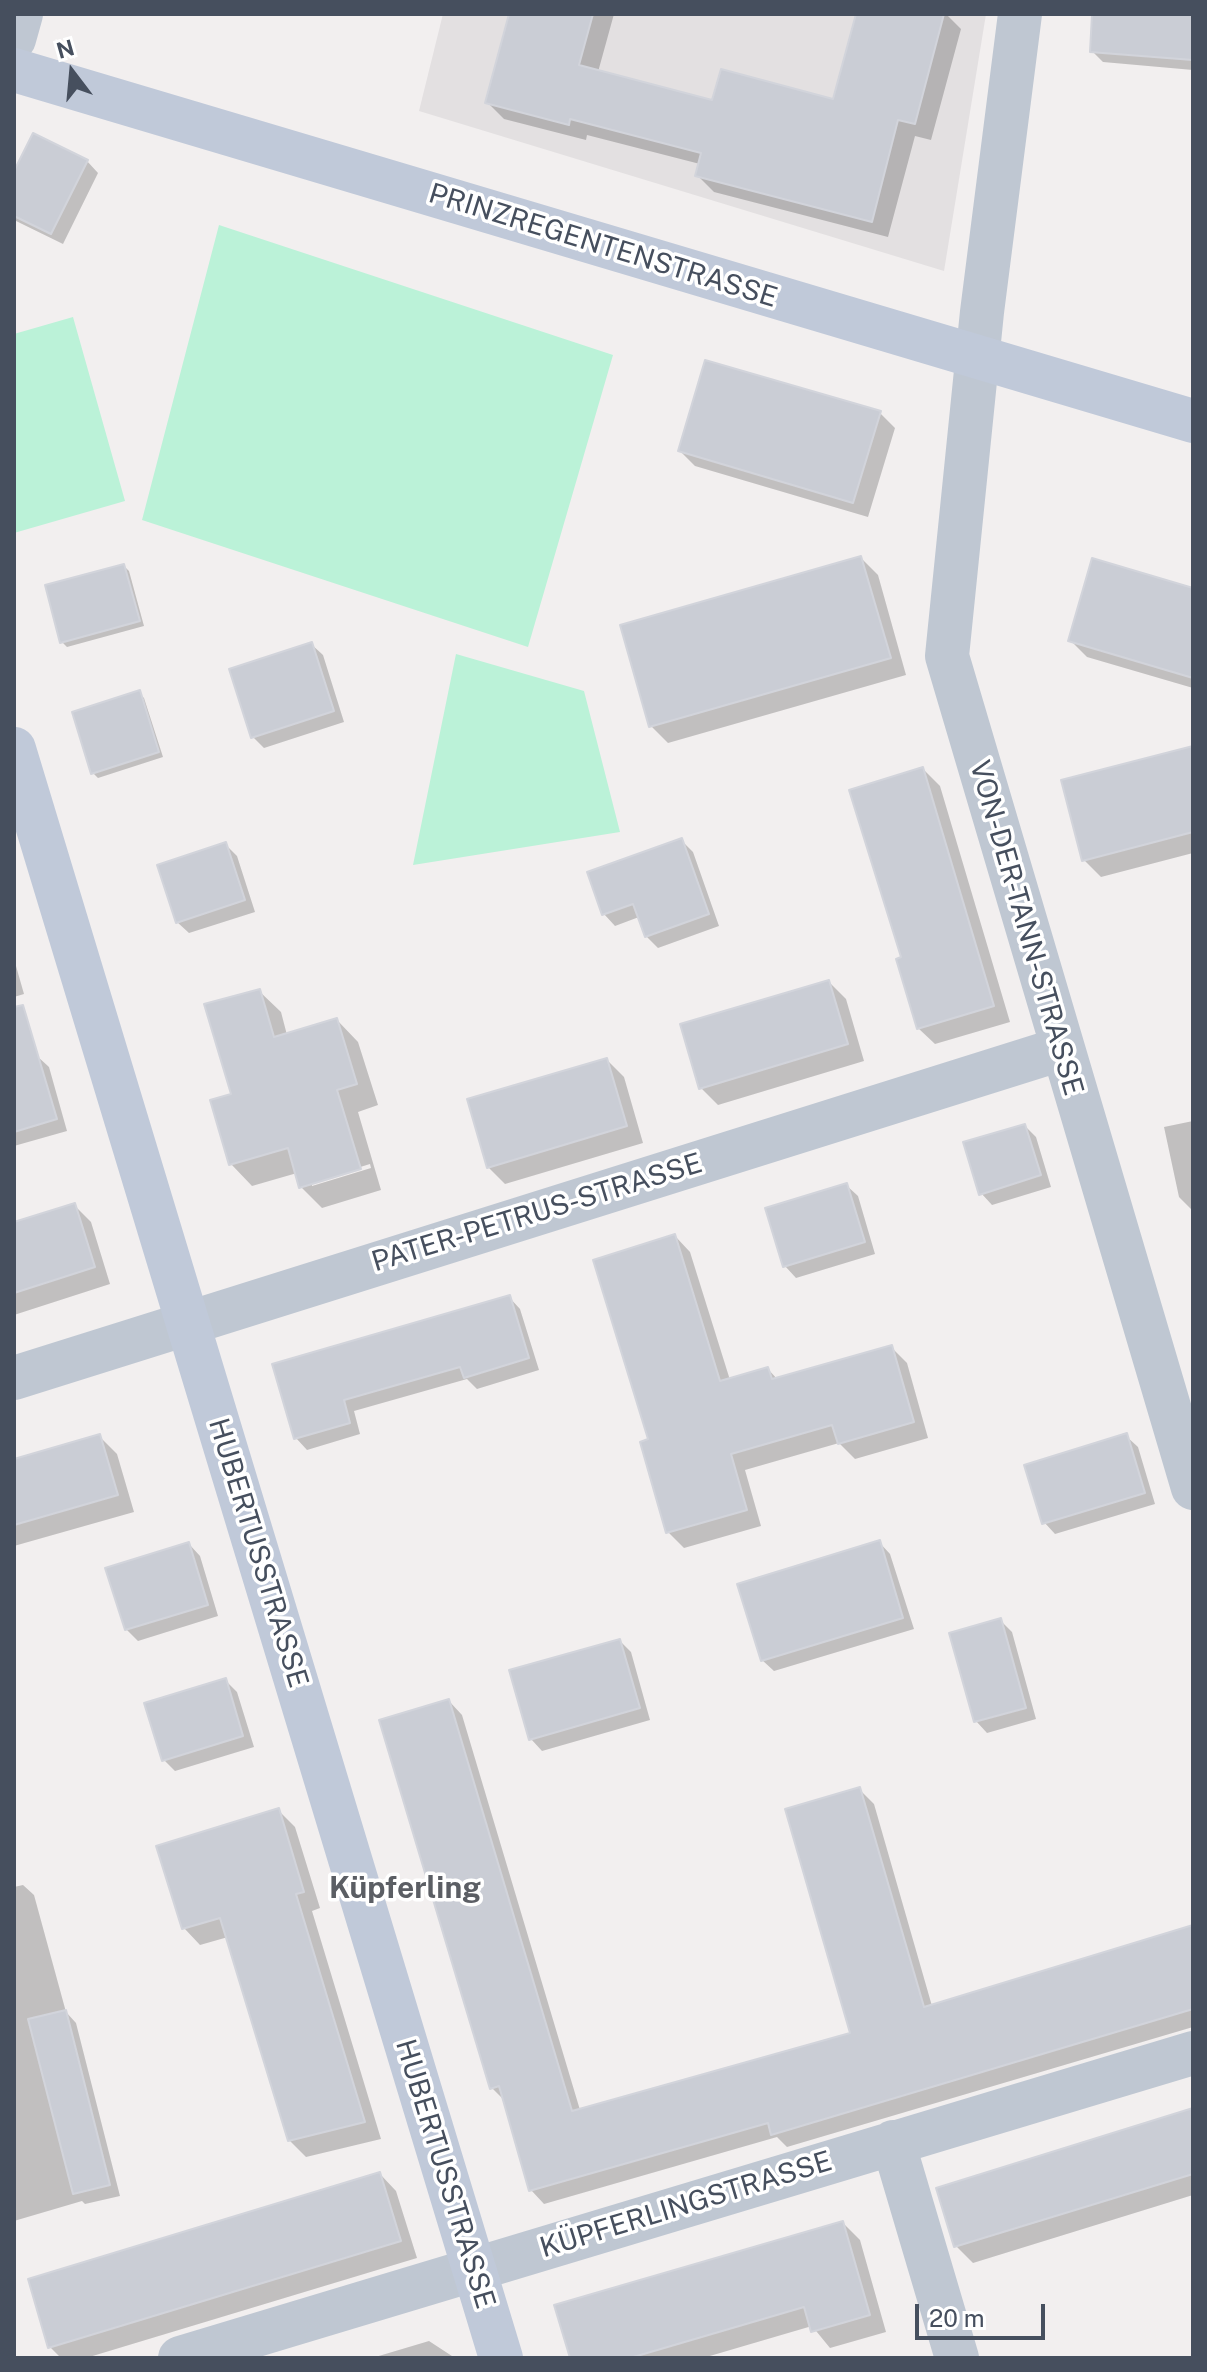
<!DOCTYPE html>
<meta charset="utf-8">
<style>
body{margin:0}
#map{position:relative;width:1207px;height:2372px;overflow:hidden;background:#f2efef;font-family:"Public Sans",sans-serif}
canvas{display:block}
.frame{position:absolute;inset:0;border:16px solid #464f5e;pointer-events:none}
.north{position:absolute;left:32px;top:32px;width:80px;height:80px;-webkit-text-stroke:6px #fff;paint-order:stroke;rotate:344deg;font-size:22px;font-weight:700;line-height:32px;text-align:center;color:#464f5e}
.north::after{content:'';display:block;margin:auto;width:28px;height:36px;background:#464f5e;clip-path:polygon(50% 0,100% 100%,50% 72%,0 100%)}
.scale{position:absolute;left:915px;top:2304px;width:130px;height:36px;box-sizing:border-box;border:4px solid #464f5e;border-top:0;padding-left:10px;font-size:24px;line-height:28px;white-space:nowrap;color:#464f5e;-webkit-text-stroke:6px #fff;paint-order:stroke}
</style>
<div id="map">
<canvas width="1207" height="2372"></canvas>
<div class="frame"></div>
<div class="north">N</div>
<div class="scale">20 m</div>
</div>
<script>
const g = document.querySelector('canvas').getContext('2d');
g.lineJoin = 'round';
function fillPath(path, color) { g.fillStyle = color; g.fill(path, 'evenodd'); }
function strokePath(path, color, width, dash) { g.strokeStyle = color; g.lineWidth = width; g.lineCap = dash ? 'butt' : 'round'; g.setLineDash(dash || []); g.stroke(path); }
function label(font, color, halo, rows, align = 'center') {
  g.font = font + ' "Public Sans",sans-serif'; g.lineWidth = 7; g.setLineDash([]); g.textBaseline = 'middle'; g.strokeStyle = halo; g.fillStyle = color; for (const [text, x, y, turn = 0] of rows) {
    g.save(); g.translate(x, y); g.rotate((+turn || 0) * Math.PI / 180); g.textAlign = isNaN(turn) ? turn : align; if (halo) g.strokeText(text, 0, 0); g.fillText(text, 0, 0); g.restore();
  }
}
const education = new Path2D(`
 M 443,14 L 986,14 L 944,271 L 419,111 Z`);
const green = new Path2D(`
 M 219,225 L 613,355 L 528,647 L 142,520 Z
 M 73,317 L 125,501 L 14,533 L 14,334 Z
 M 456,654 L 584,691 L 620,832 L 413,865 Z`);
const shadow = new Path2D(`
 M 511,14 L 614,14 L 598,72 L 714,103 L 835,101 L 858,14 L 946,14 L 961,29 L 931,140 L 915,136 L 888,237 L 714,192 L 697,175 L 700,164 L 587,135 L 586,140 L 504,119 L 487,102 Z
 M 1094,14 L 1193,14 L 1193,70 L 1103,62 L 1092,51 Z
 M 87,161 L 98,173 L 63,244 L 14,220 L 14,165 Z
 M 880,413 L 895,428 L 868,517 L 695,466 L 680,451 Z
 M 861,558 L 878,575 L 906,675 L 668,743 L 651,726 Z
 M 124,566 L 129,571 L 144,626 L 67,647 L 62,642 Z
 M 1193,590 L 1193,688 L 1087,657 L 1070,640 Z
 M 311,644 L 323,655 L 344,722 L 264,748 L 253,737 Z
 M 139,693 L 144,698 L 163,757 L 98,778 L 93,773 Z
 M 1193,748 L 1193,853 L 1101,877 L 1084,860 Z
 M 923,769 L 940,786 L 1010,1022 L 935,1044 L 918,1028 L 904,959 Z
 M 681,840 L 693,852 L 719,926 L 658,948 L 646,936 L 639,917 L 615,926 L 604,914 Z
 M 226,845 L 237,856 L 255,912 L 189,933 L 177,922 Z
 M 14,959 L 24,994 L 14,997 Z
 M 829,982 L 846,999 L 864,1061 L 718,1105 L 701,1088 Z
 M 259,991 L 281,1012 L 287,1035 L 337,1020 L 358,1042 L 378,1105 L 358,1112 L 381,1190 L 322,1208 L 301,1187 L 297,1173 L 252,1186 L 231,1164 ZM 370,1164 L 371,1168 L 312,1186 L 312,1182 Z
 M 37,1056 L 49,1067 L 67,1131 L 14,1146 L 14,1063 Z
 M 607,1060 L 624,1077 L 643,1143 L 505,1184 L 488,1167 Z
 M 1193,1121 L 1193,1211 L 1179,1197 L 1164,1127 Z
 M 1025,1126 L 1036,1137 L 1051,1187 L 992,1205 L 981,1193 Z
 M 846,1185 L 858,1196 L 875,1254 L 796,1278 L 785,1266 Z
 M 74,1205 L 91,1222 L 110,1284 L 14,1315 L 14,1224 Z
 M 675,1236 L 690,1252 L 730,1380 L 768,1369 L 778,1380 L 891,1347 L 907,1363 L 928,1438 L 855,1459 L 839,1443 L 745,1470 L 761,1526 L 684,1548 L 668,1532 L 650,1441 Z
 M 509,1297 L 520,1309 L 539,1370 L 477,1389 L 467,1379 L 354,1411 L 360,1434 L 307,1450 L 296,1438 L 274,1365 Z
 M 1126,1436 L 1138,1447 L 1155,1504 L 1055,1534 L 1044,1522 Z
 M 100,1437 L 117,1454 L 134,1512 L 14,1546 L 14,1461 Z
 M 879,1542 L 890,1554 L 914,1629 L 774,1671 L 762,1660 Z
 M 189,1544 L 200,1556 L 218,1616 L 138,1641 L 126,1629 Z
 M 1001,1621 L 1012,1632 L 1036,1719 L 987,1733 L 976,1721 Z
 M 620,1641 L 631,1652 L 650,1720 L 542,1751 L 531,1739 Z
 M 225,1680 L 237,1692 L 254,1747 L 175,1771 L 164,1760 Z
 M 449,1701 L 462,1715 L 580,2110 L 852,2035 L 860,1790 L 874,1804 L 932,2006 L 1193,1928 L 1193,2027 L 787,2147 L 777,2137 L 544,2204 L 531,2190 L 505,2101 L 492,2088 Z
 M 278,1810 L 295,1827 L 320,1908 L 312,1911 L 381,2139 L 306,2157 L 289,2140 L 228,1937 L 200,1945 L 184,1928 Z
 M 23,1885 L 34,1895 L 66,2012 L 76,2023 L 120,2196 L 85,2204 L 82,2201 L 14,2221 L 14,1887 Z
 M 1193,2110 L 1193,2195 L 973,2263 L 956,2246 Z
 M 380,2174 L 396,2191 L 417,2258 L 86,2358 L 61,2358 L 50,2347 Z
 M 843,2223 L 860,2240 L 886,2332 L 830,2348 L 812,2326 L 703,2358 L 572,2358 Z
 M 429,2341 L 455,2358 L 372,2358 Z`);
const building = new Path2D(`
 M 509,14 L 593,14 L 579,65 L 712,100 L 721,69 L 833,99 L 856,14 L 944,14 L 915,124 L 898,120 L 872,222 L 695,176 L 701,153 L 570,119 L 569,125 L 485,103 Z
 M 1092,14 L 1193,14 L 1193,60 L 1090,52 Z
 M 33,133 L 88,160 L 51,234 L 14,216 L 14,171 Z
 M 705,360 L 881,411 L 853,503 L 678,451 Z
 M 861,556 L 891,658 L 649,727 L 620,625 Z
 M 1092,558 L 1193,588 L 1193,678 L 1068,641 Z
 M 124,564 L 140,621 L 60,643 L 45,585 Z
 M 312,642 L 334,711 L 251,738 L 229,669 Z
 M 140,690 L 159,752 L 91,774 L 72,712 Z
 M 1193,746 L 1193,832 L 1082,861 L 1061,780 Z
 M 923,767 L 994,1006 L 917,1029 L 896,959 L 901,957 L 849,790 Z
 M 682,838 L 709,914 L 645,937 L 633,904 L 602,915 L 587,872 Z
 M 226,842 L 245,900 L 176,923 L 157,865 Z
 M 829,980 L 848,1044 L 699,1089 L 680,1024 Z
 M 260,989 L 274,1037 L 337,1018 L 357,1084 L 337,1090 L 361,1169 L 299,1188 L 288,1148 L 229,1165 L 210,1100 L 231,1094 L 204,1004 Z
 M 23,1005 L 57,1119 L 14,1132 L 14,1007 Z
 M 607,1058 L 627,1126 L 487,1168 L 467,1099 Z
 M 1025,1124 L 1041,1175 L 979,1195 L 963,1142 Z
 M 847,1183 L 865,1242 L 783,1267 L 765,1208 Z
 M 75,1203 L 95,1267 L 14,1293 L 14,1222 Z
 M 675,1234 L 720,1381 L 768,1367 L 772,1379 L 892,1345 L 914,1422 L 838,1444 L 832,1425 L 731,1454 L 747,1510 L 666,1533 L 640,1442 L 648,1439 L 593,1260 Z
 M 510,1295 L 529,1358 L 464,1378 L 460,1367 L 344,1400 L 350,1423 L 294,1439 L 272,1364 Z
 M 1127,1433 L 1145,1493 L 1042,1524 L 1024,1465 Z
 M 100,1434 L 118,1495 L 14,1525 L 14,1459 Z
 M 880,1540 L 903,1618 L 761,1661 L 737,1584 Z
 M 189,1542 L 208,1605 L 125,1630 L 105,1568 Z
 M 1001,1618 L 1026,1708 L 974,1722 L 949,1633 Z
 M 620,1639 L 640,1708 L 529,1740 L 509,1670 Z
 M 226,1678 L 243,1736 L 162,1761 L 144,1703 Z
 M 449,1699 L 572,2111 L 850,2033 L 785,1809 L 860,1787 L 924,2007 L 1193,1925 L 1193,2009 L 771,2135 L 768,2123 L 529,2191 L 499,2086 L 490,2089 L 379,1720 Z
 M 279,1808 L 304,1892 L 296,1894 L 365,2122 L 288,2141 L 220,1918 L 182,1929 L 156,1846 Z
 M 66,2010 L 110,2185 L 73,2194 L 28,2019 Z
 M 1193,2108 L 1193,2174 L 954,2247 L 936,2188 Z
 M 380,2172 L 401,2241 L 48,2348 L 28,2279 Z
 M 843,2221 L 870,2315 L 811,2332 L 804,2307 L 630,2358 L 570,2358 L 554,2305 Z`);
const minor = new Path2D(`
 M 1020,14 L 982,312 L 947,656 L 1193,1488
 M 14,39 L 21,14
 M 14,1378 L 1061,1049
 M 893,2142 L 957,2358
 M 180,2358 L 1193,2053`);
const secondary = new Path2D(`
 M 14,70 L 1193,421
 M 14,749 L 501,2358`);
const streetNames = [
 ["PRINZREGENTENSTRASSE",603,246,17],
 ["VON-DER-TANN-STRASSE",1026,928,74],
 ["PATER-PETRUS-STRASSE",537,1213,-17],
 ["HUBERTUSSTRASSE",258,1553,73],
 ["HUBERTUSSTRASSE",445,2174,73],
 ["KÜPFERLINGSTRASSE",686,2205,-17]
];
const neighbourhoodNames = [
 ["Küpferling",405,1889]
];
fillPath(education, '#e3e0e1');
fillPath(green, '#bbf2d8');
fillPath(shadow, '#0003');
fillPath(building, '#cacdd5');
strokePath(building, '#d2d4db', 2);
strokePath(minor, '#bfc7d2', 44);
strokePath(secondary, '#c0c9d9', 44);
label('28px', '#464f5e', '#fff', streetNames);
label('bold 30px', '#5b5e64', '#fff', neighbourhoodNames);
</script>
